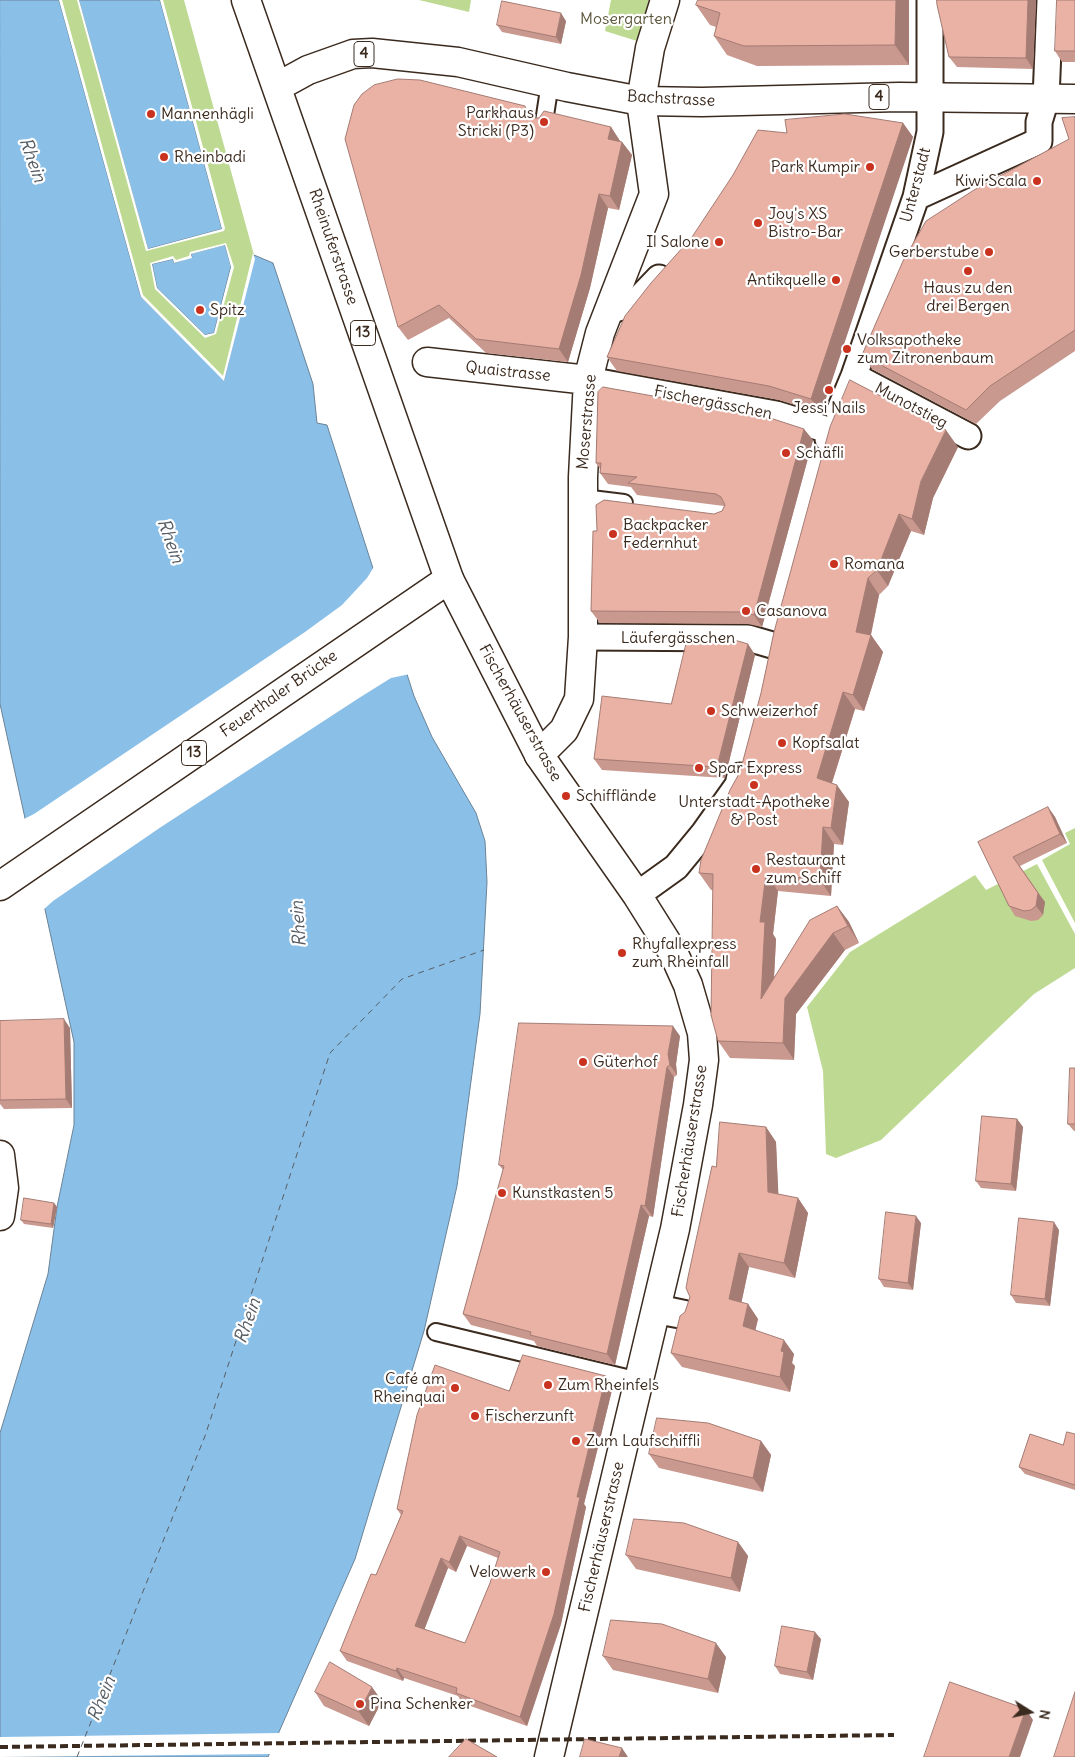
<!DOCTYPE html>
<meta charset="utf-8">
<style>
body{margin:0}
#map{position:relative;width:1075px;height:1757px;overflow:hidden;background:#fff;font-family:Delius,sans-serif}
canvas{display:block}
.north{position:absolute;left:1005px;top:1687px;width:50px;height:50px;-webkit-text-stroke:4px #fff;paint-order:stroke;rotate:100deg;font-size:14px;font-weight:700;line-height:20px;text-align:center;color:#3b2a1e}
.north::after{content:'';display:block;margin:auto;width:18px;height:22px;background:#3b2a1e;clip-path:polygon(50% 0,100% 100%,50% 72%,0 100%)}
</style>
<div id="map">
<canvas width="1075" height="1757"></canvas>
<div class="north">N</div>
</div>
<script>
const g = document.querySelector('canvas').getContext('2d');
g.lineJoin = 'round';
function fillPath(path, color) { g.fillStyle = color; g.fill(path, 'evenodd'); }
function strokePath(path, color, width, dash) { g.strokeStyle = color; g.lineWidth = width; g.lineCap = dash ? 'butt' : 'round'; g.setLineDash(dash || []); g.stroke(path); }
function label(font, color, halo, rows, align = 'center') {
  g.font = font + ' Delius,sans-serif'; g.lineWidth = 4.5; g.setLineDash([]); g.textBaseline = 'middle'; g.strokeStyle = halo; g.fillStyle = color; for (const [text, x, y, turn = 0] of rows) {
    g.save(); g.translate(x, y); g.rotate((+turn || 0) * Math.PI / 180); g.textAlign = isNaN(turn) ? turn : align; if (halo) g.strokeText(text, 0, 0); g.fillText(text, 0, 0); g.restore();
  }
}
const green = new Path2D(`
 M 59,0 L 184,0 L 254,255 L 224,381 L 141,297 Z
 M 419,0 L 471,0 L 469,12 Z
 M 611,0 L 649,0 L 637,41 L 605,31 Z
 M 1075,828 L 1075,923 L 1042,860 L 1070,844 L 1065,833 Z
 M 1037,864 L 1075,934 L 1075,968 L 1034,994 L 881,1140 L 836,1158 L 826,1154 L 823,1071 L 807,1007 L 850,952 L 975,875 L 986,890 Z`);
const water = new Path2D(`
 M 0,0 L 59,0 L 141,297 L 224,380 L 254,255 L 273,263 L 313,384 L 317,423 L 327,425 L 414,696 L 432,737 L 476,813 L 485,841 L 487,882 L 480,1014 L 457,1186 L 424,1331 L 355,1559 L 268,1757 L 0,1757 L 0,1433 L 48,1274 L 57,1207 L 74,1125 L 74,1042 L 0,704 Z
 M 79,0 L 160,0 L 222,229 L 148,249 Z
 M 225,245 L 231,266 L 214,333 L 205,335 L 157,288 L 152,264 L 173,259 L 174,263 L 192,257 L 191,254 Z`);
const pier = new Path2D(`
 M 59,0 L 62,0 L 143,295 L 223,376 L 253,253 L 255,259 L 224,381 L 141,297 Z
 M 77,0 L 79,0 L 148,249 L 222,229 L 160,0 L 163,0 L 225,228 L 224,231 L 146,251 Z
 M 226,243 L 234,267 L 216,334 L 205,338 L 155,289 L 150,263 L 173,256 L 176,260 L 189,256 L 190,252 ZM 225,245 L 231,267 L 214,333 L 205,335 L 157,288 L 152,264 L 173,259 L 174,263 L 192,258 L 191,254 Z
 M 375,565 L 410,674 L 391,678 L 359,698 L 161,827 L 53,901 L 42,911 L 22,820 L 34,814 L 305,632 L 342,605 L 367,578 Z
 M 281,1733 L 272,1754 L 0,1757 L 0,1737 Z`);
const ferry = new Path2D(`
 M 77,1757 L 205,1436 L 330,1053 L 402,979 L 484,950`);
const service = new Path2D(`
 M 544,122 L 550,83
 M 583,498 L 624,503
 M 657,1303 L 690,1310
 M 655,1315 L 687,1321
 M 436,1332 L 639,1381`);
const pedestrian = new Path2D(`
 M 916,197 L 1039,141 L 1039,122 L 1046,99 L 1050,0
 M 608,311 L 635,303 L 659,278
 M 854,376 L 968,436
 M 588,380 L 776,414 L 828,430 L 828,439
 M 839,412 L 854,376 L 916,197 L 930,132 L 930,0
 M 583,637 L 748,638 L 772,645
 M 637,895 L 676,867 L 704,833 L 738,785 L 740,776`);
const minor = new Path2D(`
 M 427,362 L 588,380
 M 539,755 L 564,730 L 579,699 L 583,637 L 583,477 L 588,380 L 600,333 L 654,194 L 641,101 L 650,48 L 665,0
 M 0,1155 L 4,1188 L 0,1216`);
const secondary = new Path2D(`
 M 449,579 L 539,755 L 637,895 L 674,954 L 688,985 L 702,1033 L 704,1060 L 698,1105 L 675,1229 L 549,1757`);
const primary = new Path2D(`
 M 277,87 L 308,70 L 353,54 L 372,53 L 458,62 L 567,87 L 641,101 L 702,102 L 899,97 L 1075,99
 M 0,886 L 449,579 L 246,0`);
const rail = new Path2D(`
 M 0,1747 L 894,1735`);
const wall = new Path2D(`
 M 909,0 L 909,65 L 757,66 L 727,55 L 714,36 L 716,27 L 710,25 L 696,5 Z
 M 1036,0 L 1033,69 L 957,67 L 949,57 Z
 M 1075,0 L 1075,62 L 1062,62 L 1055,51 Z
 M 566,21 L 561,44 L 502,32 L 497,25 Z
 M 1075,117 L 1075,351 L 1000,401 L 976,424 L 872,369 L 862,355 L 1069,139 Z
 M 533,118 L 611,127 L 620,141 L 620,142 L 622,142 L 632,155 L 619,210 L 608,208 L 590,288 L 568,362 L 486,353 L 449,318 L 408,340 L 398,327 Z
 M 903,123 L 913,137 L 821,413 L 779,400 L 617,371 L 607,357 L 787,133 Z
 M 813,440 L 762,627 L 748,624 L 600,623 L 591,611 L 597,531 L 714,514 L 722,511 L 724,506 L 637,495 L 631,487 L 608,484 L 600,473 L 600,469 L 596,463 Z
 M 958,447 L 933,498 L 924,535 L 911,531 L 888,586 L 879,595 L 871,635 L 883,652 L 864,711 L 855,709 L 832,783 L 849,802 L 843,845 L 834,844 L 831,896 L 778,891 L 773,934 L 776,939 L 774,977 L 837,906 L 849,922 L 859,943 L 845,950 L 796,1014 L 794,1060 L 730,1058 L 718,1041 L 713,890 L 711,890 L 699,873 L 740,772 L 761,693 L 774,632 Z
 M 748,644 L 755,655 L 725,778 L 602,770 L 594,759 L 671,704 Z
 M 1048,807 L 1055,817 L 1067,843 L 1020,866 L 1045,902 L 1043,915 L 1038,920 L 1031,921 L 1015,916 L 1009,906 L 978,842 Z
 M 0,1021 L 70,1028 L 72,1108 L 4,1109 L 0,1104 Z
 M 680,1036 L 676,1064 L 677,1075 L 674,1077 L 653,1217 L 649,1216 L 615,1365 L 537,1346 L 534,1341 L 471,1325 L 463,1314 L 503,1170 L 499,1165 Z
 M 1075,1068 L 1075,1131 L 1074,1131 L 1068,1124 Z
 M 1017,1119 L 1023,1127 L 1016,1191 L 981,1188 L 976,1181 Z
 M 766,1127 L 776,1142 L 778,1194 L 798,1198 L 808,1213 L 795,1278 L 749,1267 L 741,1303 L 748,1304 L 758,1319 L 755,1330 L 794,1354 L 792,1363 L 795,1366 L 790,1392 L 682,1367 L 671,1353 L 690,1297 L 716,1167 Z
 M 54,1203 L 57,1207 L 53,1228 L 24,1224 L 21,1220 Z
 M 921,1223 L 913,1290 L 884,1287 L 879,1279 Z
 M 1059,1230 L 1050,1306 L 1016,1303 L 1011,1295 Z
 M 606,1376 L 613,1386 L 584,1504 L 586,1507 L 561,1624 L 527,1726 L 462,1703 L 458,1696 L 404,1678 L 403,1681 L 347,1661 L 340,1651 L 376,1575 L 401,1515 L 397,1509 L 509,1391 ZM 467,1546 L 498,1558 L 490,1583 L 465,1643 L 424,1629 L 448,1568 L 456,1572 Z
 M 1075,1434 L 1075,1490 L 1025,1474 L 1019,1467 L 1063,1445 Z
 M 761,1441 L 771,1455 L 763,1492 L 659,1468 L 649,1454 Z
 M 738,1542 L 748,1556 L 740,1592 L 636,1569 L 626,1555 Z
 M 821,1639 L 813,1680 L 780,1674 L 775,1666 Z
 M 603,1656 L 726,1657 L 718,1693 L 613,1670 Z
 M 315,1692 L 382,1701 L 369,1726 L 324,1706 Z`);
const shadedWall = new Path2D(`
 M 896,0 L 909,0 L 909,65 L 895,45 Z
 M 1028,0 L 1036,0 L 1033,69 L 1026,58 Z
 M 561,13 L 566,21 L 561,44 L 556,37 Z
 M 525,106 L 534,120 L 525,113 Z
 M 903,123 L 913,137 L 821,413 L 811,399 Z
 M 611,127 L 620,141 L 617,152 L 608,139 Z
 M 622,142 L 632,155 L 619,210 L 610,196 Z
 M 599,194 L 608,208 L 590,288 L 568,362 L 559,349 Z
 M 804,429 L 813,440 L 762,627 L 754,615 Z
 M 946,430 L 958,447 L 933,498 L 924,535 L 912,519 L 921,481 Z
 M 899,514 L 911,531 L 888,586 L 877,570 Z
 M 868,578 L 879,595 L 869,643 L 871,635 L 883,652 L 864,711 L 853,695 L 856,632 Z
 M 748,644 L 755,655 L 725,778 L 717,767 Z
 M 843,692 L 855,709 L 828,795 L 817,778 Z
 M 837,785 L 849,802 L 843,845 L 831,828 Z
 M 1048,807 L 1055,817 L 1067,843 L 1060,834 Z
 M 823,827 L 834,844 L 831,896 L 820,880 Z
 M 766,874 L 778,891 L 773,934 L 776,939 L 772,1016 L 761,999 L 760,922 Z
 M 1038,893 L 1045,902 L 1043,915 L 1036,906 Z
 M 837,906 L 849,922 L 859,943 L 848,926 Z
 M 833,933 L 845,950 L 796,1014 L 794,1060 L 783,1043 L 785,998 Z
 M 64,1019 L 70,1028 L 72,1108 L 66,1099 Z
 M 673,1026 L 680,1036 L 676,1064 L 677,1075 L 670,1065 L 668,1054 Z
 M 667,1067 L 674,1077 L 653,1217 L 645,1206 Z
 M 1017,1119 L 1023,1127 L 1016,1191 L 1011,1184 Z
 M 766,1127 L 776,1142 L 779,1207 L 768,1192 Z
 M 798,1198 L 808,1213 L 795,1278 L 784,1263 Z
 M 54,1203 L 57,1207 L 53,1228 L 51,1224 Z
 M 641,1205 L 649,1216 L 615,1365 L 607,1354 Z
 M 916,1216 L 921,1223 L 913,1290 L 908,1283 Z
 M 1054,1222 L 1059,1230 L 1050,1306 L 1045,1299 Z
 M 739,1253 L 749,1267 L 739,1314 L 729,1299 Z
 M 748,1304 L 758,1319 L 753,1341 L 743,1326 Z
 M 784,1340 L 794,1354 L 792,1363 L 795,1366 L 790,1392 L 780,1377 L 781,1351 Z
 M 606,1376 L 613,1386 L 584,1504 L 586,1507 L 561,1624 L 527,1726 L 520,1717 L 577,1497 Z
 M 761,1441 L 771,1455 L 763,1492 L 753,1478 Z
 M 460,1536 L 467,1546 L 456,1572 L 449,1562 Z
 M 738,1542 L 748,1556 L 740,1592 L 731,1578 Z
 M 441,1558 L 448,1568 L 422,1636 L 415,1626 Z
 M 815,1632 L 821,1639 L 813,1680 L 807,1672 Z
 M 716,1643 L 726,1657 L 718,1693 L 708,1679 Z
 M 397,1668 L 404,1678 L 403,1681 L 396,1671 Z
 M 372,1687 L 382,1701 L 369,1726 L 359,1712 Z
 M 1026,1709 L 1033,1720 L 1020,1757 L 1009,1757 Z
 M 622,1748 L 628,1757 L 619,1757 Z`);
const building = new Path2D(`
 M 698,0 L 896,0 L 895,45 L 744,46 L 714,36 L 720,13 L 696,5 Z
 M 937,0 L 1028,0 L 1026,58 L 949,57 L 937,5 Z
 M 1057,0 L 1075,0 L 1075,51 L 1055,51 Z
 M 502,1 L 561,13 L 556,37 L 497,25 Z
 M 398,79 L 420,80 L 525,106 L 525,113 L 533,118 L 539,118 L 544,111 L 611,127 L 608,139 L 622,142 L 610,196 L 599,194 L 581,275 L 559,349 L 476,339 L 439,305 L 398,327 L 345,139 L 354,105 L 362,94 L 374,85 Z
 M 845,114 L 903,123 L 811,399 L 769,386 L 607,357 L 625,316 L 651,283 L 692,237 L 733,175 L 758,130 L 787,133 L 785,120 Z
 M 1075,117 L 1075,330 L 990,386 L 966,410 L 862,355 L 903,261 L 926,221 L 974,190 L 1069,139 L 1062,118 Z
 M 850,380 L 946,430 L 921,481 L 912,519 L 899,514 L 877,570 L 868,578 L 856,632 L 871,635 L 853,695 L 843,692 L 817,778 L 837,785 L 831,828 L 823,827 L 820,880 L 766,874 L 760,922 L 765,922 L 761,999 L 810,920 L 837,906 L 848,926 L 833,933 L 785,998 L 783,1043 L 718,1041 L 711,1015 L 713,874 L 699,873 L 701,860 L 730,790 L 740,772 L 761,693 L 774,632 L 830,427 Z
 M 603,387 L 764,416 L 804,429 L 754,615 L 740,612 L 591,611 L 593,531 L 597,531 L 596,505 L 604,500 L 714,514 L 722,511 L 725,505 L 721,497 L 716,494 L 628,483 L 637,477 L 600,473 L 601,463 L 596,463 L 598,392 Z
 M 687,641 L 738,641 L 748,644 L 717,767 L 594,759 L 602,696 L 671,704 Z
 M 1048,807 L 1060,834 L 1013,857 L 1038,893 L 1036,906 L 1031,910 L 1024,911 L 1009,906 L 978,842 Z
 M 64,1019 L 66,1099 L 0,1100 L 0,1021 Z
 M 519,1023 L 673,1026 L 668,1054 L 670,1065 L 667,1067 L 645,1206 L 641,1205 L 607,1354 L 530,1335 L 531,1332 L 463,1314 L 504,1166 L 499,1165 Z
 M 1070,1068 L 1075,1068 L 1075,1124 L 1068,1124 Z
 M 982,1116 L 1017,1119 L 1011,1184 L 976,1181 Z
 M 720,1122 L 766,1127 L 768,1192 L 798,1198 L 784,1263 L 739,1253 L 729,1299 L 748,1304 L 743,1326 L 784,1340 L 781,1351 L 784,1352 L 780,1377 L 671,1353 L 680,1316 L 685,1312 L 690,1297 L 686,1288 L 688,1277 L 712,1166 L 716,1167 Z
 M 24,1198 L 54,1203 L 51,1224 L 21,1220 Z
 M 886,1212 L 916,1216 L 908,1283 L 879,1279 Z
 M 1019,1218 L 1054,1222 L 1045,1299 L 1011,1295 Z
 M 523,1355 L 606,1376 L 577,1497 L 580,1497 L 554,1614 L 520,1717 L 456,1693 L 457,1688 L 397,1668 L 396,1671 L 340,1651 L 371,1574 L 376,1575 L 403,1511 L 397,1509 L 417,1415 L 435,1365 L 509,1391 ZM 460,1536 L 500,1552 L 490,1583 L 465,1643 L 415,1626 L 441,1558 L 449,1562 Z
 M 657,1418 L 708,1423 L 761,1441 L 753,1478 L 649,1454 Z
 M 1067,1432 L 1075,1434 L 1075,1485 L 1019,1467 L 1030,1434 L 1063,1445 Z
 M 634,1519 L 684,1523 L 738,1542 L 731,1578 L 626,1555 Z
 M 611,1620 L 662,1624 L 716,1643 L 708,1679 L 603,1656 Z
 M 782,1626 L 815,1632 L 807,1672 L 775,1666 Z
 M 330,1662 L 372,1687 L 359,1712 L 315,1692 Z
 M 950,1682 L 1026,1709 L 1009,1757 L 924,1757 Z
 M 1075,1692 L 1075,1757 L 1054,1757 Z
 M 466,1739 L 497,1757 L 449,1757 Z
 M 585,1739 L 622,1748 L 619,1757 L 580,1757 Z`);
const markers = [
 [151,114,5,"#c8321e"],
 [544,122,5,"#c8321e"],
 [164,157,5,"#c8321e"],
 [870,167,5,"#c8321e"],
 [1037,181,5,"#c8321e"],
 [758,223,5,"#c8321e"],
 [719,242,5,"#c8321e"],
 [989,252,5,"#c8321e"],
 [968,271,5,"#c8321e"],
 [836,280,5,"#c8321e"],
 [200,310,5,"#c8321e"],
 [847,349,5,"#c8321e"],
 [829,390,5,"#c8321e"],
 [786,453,5,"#c8321e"],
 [613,534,5,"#c8321e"],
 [834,564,5,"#c8321e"],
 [746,611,5,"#c8321e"],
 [711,711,5,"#c8321e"],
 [782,743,5,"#c8321e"],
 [699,768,5,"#c8321e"],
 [754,785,5,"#c8321e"],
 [566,796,5,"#c8321e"],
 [756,869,5,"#c8321e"],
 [622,953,5,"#c8321e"],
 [583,1062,5,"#c8321e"],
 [502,1193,5,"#c8321e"],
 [548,1385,5,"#c8321e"],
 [455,1388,5,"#c8321e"],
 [475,1416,5,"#c8321e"],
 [576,1441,5,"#c8321e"],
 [546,1572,5,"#c8321e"],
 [360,1704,5,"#c8321e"]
];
const shields = [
 [364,54,20],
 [879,97,20],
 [363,333,25],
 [194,753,25]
];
const shieldNames = [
 ["4",364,54],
 ["4",879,97],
 ["13",363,333],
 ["13",194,753]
];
const parkNames = [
 ["Mosergarten",626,19]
];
const streetNames = [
 ["Bachstrasse",671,99,3],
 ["Unterstadt",916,185,-75],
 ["Rheinuferstrasse",333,247,71],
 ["Quaistrasse",508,372,6],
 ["Fischergässchen",713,403,11],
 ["Munotstieg",911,406,28],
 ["Moserstrasse",587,422,-85],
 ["Läufergässchen",678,638],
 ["Feuerthaler Brücke",279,694,-35],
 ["Fischerhäuserstrasse",520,713,61],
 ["Fischerhäuserstrasse",690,1141,-81],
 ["Fischerhäuserstrasse",602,1537,-77]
];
const poiNames = [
 ["Parkhaus",534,113,"right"],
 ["Stricki (P3)",534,131,"right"],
 ["Mannenhägli",161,114],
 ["Rheinbadi",174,157],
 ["Park Kumpir",860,167,"right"],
 ["Kiwi Scala",1027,181,"right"],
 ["Joy's XS",768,214],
 ["Bistro-Bar",768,232],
 ["Il Salone",709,242,"right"],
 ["Gerberstube",979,252,"right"],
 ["Antikquelle",826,280,"right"],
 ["Haus zu den",968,288,"center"],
 ["drei Bergen",968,306,"center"],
 ["Spitz",210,310],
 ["Volksapotheke",857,340],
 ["zum Zitronenbaum",857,358],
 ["Jessi Nails",829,408,"center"],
 ["Schäfli",796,453],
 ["Backpacker",623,525],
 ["Federnhut",623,543],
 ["Romana",844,564],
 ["Casanova",756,611],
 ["Schweizerhof",721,711],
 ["Kopfsalat",792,743],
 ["Spar Express",709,768],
 ["Schifflände",576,796],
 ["Unterstadt-Apotheke",754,802,"center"],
 ["& Post",754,820,"center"],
 ["Restaurant",766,860],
 ["zum Schiff",766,878],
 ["Rhyfallexpress",632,944],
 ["zum Rheinfall",632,962],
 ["Güterhof",593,1062],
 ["Kunstkasten 5",512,1193],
 ["Café am",445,1379,"right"],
 ["Rheinquai",445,1397,"right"],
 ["Zum Rheinfels",558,1385],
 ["Fischerzunft",485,1416],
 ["Zum Laufschiffli",586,1441],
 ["Velowerk",536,1572,"right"],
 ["Pina Schenker",370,1704]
];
const waterNames = [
 ["Rhein",32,160,70],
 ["Rhein",170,541,70],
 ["Rhein",299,924,-94],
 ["Rhein",248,1321,-71],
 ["Rhein",102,1699,-68]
];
fillPath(green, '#beda92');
fillPath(water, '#8abfe7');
strokePath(water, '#6a8397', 1);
fillPath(pier, '#fff');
strokePath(ferry, '#575e64', 1, [6, 5]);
strokePath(service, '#3b2a1e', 20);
strokePath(pedestrian, '#3b2a1e', 29);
strokePath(minor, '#3b2a1e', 31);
strokePath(secondary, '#3b2a1e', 31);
strokePath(primary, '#3b2a1e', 31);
strokePath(service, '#fff', 16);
strokePath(pedestrian, '#fff', 25);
strokePath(minor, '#fff', 28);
strokePath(secondary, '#fff', 28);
strokePath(primary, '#fff', 28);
strokePath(rail, '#3b2a1e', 4, [8, 4]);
fillPath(wall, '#c9988e');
fillPath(shadedWall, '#a47c74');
fillPath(building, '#eab1a5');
strokePath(building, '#a47c74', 1);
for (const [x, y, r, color] of markers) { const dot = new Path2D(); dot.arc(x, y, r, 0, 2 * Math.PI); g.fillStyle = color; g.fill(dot); strokePath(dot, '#fff', 2); }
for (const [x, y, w] of shields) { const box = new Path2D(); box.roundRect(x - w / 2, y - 12.5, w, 25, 4); g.fillStyle = '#fff'; g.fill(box); strokePath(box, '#3b2a1e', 1); }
label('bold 15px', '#3b2a1e', null, shieldNames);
label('16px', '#5c563b', '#fff', parkNames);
label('16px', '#3b2a1e', '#fff', streetNames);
label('16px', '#3b2a1e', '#fff', poiNames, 'left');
label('italic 18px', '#575e64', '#fff', waterNames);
</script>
